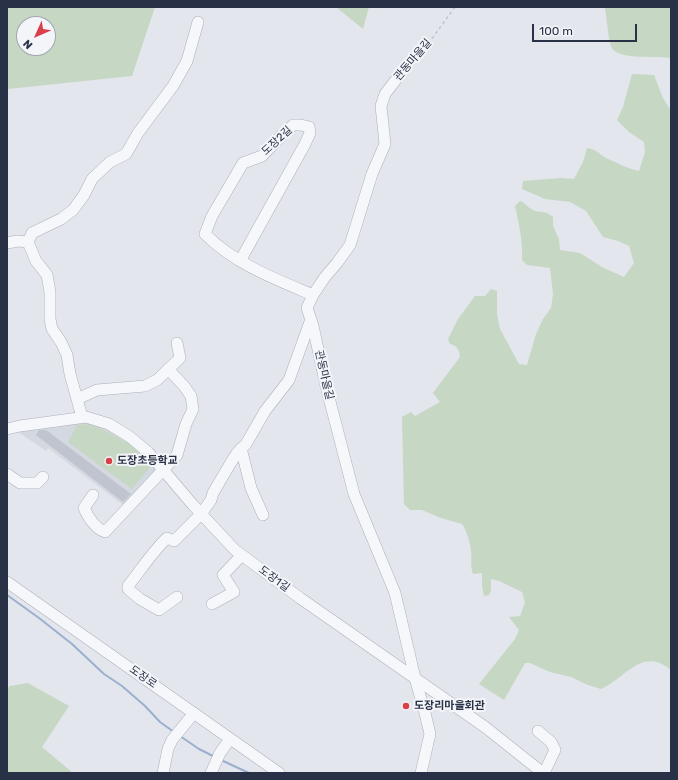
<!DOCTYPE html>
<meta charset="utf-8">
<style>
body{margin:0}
#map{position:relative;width:678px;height:780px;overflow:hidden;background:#e3e6ec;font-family:Rubik,sans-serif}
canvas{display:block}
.frame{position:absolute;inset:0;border:8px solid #293146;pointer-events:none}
.north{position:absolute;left:16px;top:16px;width:40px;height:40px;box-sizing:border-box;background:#f3f5f9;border:1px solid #a2a7b1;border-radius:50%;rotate:225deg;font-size:11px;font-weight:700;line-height:16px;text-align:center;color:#293146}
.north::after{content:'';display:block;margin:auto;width:14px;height:18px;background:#da3e49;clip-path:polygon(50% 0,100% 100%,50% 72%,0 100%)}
.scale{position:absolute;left:532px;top:24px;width:105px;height:18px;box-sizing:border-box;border:2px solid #293146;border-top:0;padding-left:5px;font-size:12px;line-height:14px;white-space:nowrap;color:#293146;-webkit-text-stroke:3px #f3f5f9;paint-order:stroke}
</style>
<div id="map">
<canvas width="678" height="780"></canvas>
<div class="frame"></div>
<div class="north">N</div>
<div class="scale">100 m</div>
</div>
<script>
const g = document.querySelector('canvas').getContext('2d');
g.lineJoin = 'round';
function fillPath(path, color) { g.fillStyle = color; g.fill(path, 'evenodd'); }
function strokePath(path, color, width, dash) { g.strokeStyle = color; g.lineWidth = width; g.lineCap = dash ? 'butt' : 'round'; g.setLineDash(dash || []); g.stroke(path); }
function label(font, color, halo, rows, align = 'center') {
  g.font = font + ' Rubik,"Noto Sans KR",sans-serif'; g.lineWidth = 4; g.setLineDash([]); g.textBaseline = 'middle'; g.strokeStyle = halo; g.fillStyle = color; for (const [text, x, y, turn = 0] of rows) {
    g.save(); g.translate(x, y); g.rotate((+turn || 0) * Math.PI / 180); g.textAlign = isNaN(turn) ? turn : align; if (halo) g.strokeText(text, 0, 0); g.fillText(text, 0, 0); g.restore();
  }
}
const built = new Path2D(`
 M 94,422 L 132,442 L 160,469 L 126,507 L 48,448 L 46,451 L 15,430 L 18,429 Z`);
const green = new Path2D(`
 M 7,7 L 155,7 L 132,76 L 8,89 ZM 24,24 L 48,24 L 48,48 L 24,48 Z
 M 336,7 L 369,7 L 363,29 Z
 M 606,7 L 671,7 L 671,58 C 658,56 618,60 612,48 C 608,41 607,18 605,8 Z
 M 632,74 L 654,75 L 663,98 L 671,111 L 671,670 C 642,646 626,678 601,689 L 588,685 L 571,677 L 550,672 L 530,663 L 525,663 L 504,700 L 479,684 L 515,639 L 519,630 L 509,617 L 520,616 L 525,602 L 522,592 L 499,581 L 491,579 L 491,590 L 489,595 L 484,596 L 482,586 L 482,573 L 473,574 C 470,566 472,559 471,551 C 470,542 467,532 462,524 L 441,518 L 422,510 L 410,510 L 404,504 L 402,417 L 411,412 L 415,416 L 440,402 L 433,393 L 460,357 C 459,350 458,346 450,344 L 448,339 L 458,319 L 475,296 L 485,296 L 491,289 L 497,291 L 497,315 L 500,329 L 519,364 L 527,365 L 536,334 L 543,319 L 551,308 L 553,294 L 550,268 L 527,265 L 522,260 C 523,242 519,224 515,206 L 520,201 C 525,202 526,206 531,209 C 539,214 544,209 553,217 L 553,226 L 559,239 L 560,250 L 580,253 L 602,267 L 624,277 L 634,263 L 629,246 L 618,241 L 603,237 L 586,211 L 570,202 L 545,199 L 522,189 L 523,181 L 561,178 L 574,179 L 583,162 L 587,148 C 596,149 599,154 606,158 C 617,163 628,169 639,171 L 645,152 L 644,142 L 629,132 L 617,120 L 623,107 Z
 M 89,424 L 106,431 L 131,445 L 152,465 L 132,489 L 68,442 L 77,425 Z
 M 28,683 L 69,706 L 42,747 L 73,773 L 7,773 L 7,689 L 10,686 Z`);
const stream = new Path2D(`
 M 7,595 L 39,618 L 72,644 L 104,674 L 122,686 L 145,706 L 160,722 L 174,732
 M 180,736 L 199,749 L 213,756
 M 221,760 L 249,773`);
const building = new Path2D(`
 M 39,430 L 46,430 L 131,494 L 123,502 L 36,435 Z`);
const path = new Path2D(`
 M 401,75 L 423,51 L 455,7`);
const minor = new Path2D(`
 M 395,81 L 385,94 L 381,106 L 385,144 L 372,174 L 350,245 L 337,263 L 325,277 L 313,295 L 307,308 L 313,326 L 326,386 L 354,494 L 395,593 L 415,678 L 425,713 L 430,734 L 421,773
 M 28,242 L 36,261 L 47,275 L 50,292 L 50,319 L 52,329 L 61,342 L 67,355 L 70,374 L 82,417
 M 7,243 L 18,241 L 28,242 L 32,233 L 61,219 L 73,210 L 84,195 L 92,179 L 110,162 L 126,154 L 138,133 L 173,86 L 187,61 L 198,22
 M 240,261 L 305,144 L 310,133 L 309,127 L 301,125 L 293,125 L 284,133 L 262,156 L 243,163 L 212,216 L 205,234 C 235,264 275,279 313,295
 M 77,399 L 97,390 L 145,386 L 157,380 L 180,358 L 177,343
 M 7,429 L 20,426 L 86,417 L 109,424 L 130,437 L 148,452 L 193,505 L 235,550 L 300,598 L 485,727 L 543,773
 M 241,448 L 251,488 L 263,515
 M 7,474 L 20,483 L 37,483 L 43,477
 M 93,495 L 84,508 C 88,517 95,528 105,532 L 177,455 L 186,424 L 193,409 L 191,396 L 184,386 L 168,369
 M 7,582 L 279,773
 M 177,597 L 159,610 L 140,599 L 128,589 L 128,586 C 141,570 152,552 167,538 L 174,541 L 201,514 L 211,500 L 213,493 L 230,464 L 237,453 L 246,444 L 265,411 L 289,380 L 311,319
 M 212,604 L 234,592 L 223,575 L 242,555
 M 538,731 L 551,742 L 555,750 L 544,773
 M 163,773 L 168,749 L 172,740 L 194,713
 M 211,773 L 220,753 L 230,739`);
const markers = [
 [109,461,4,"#da3e49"],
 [406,706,4,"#da3e49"]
];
const streetNames = [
 ["관동마을길",413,60,-49],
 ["도장2길",277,141,-43],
 ["관동마을길",324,375,77],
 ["도장1길",274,579,36],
 ["도장로",143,677,35]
];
const poiNames = [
 ["도장초등학교",117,461],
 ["도장리마을회관",414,706]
];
fillPath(built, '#d4d8e1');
fillPath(green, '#c6d7c3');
strokePath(stream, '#9bb0cf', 2);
fillPath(building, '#bfc4cf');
strokePath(minor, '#abb0ba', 12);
strokePath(path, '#c1c4cb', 1.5, [3, 3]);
strokePath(minor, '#f6f7fa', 11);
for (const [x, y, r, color] of markers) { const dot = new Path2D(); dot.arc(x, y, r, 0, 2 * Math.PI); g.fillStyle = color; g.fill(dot); strokePath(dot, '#f3f5f9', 1.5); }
label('11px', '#293146', '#f3f5f9', streetNames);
label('bold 11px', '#293146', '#f3f5f9', poiNames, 'left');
</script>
